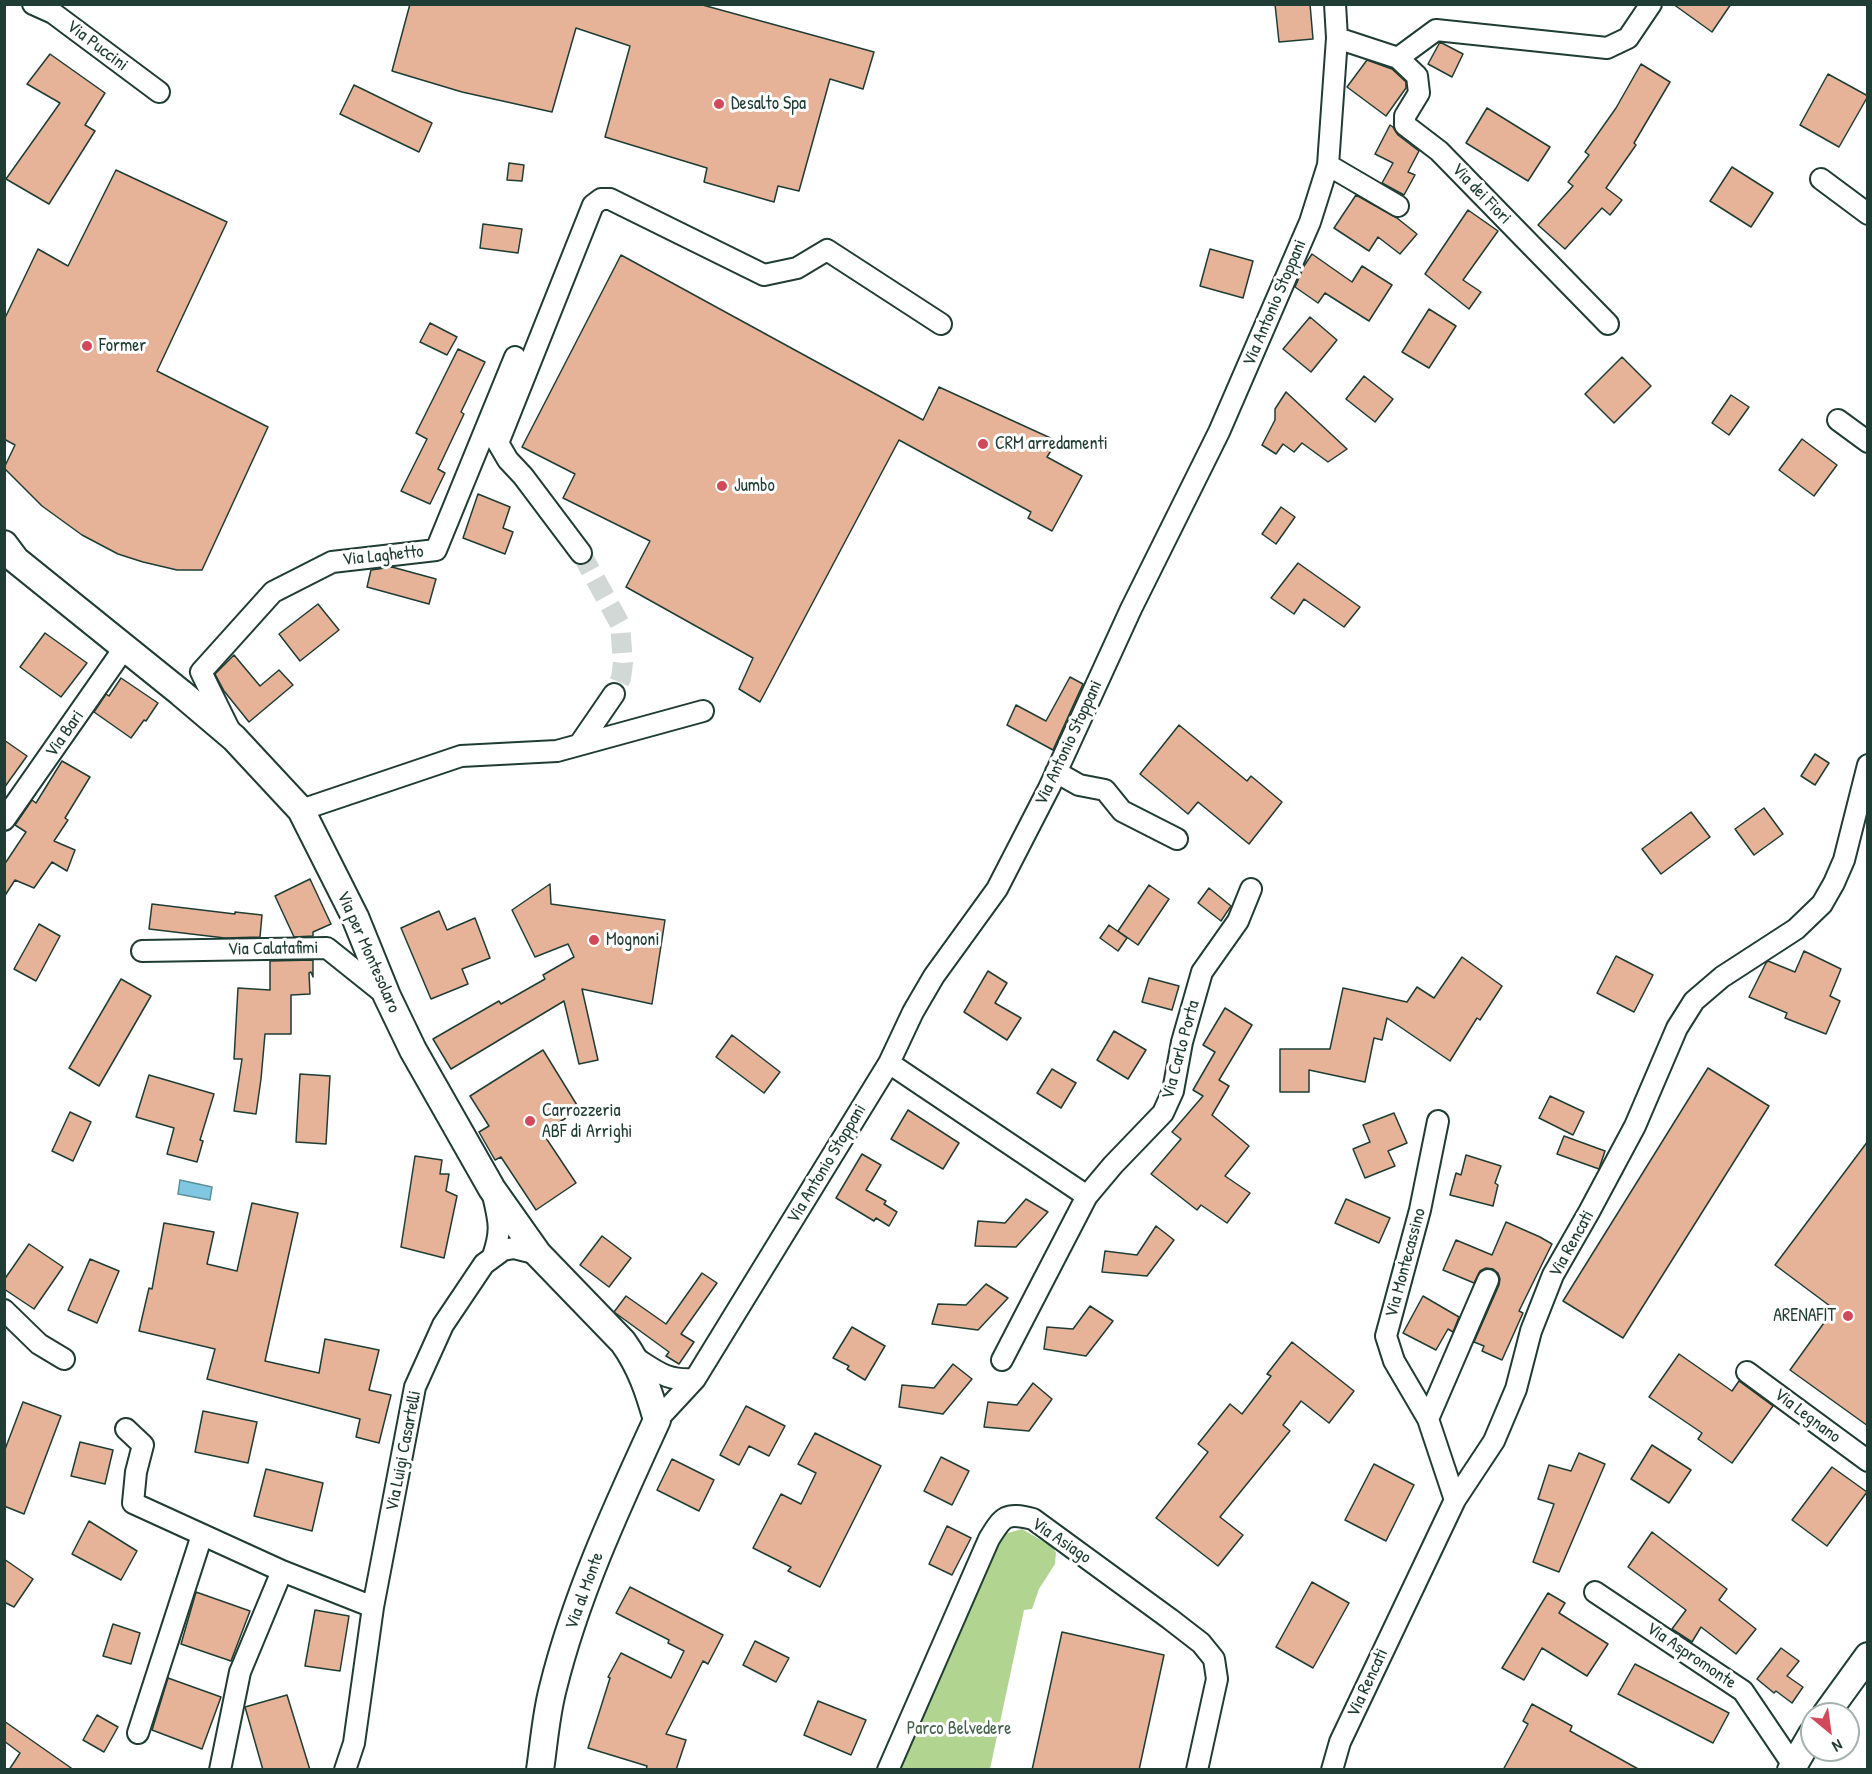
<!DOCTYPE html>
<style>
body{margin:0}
#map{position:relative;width:1872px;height:1774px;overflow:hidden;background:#fff;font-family:"Patrick Hand",sans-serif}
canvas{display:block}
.frame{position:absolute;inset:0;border:6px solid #1f3d34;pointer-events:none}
.north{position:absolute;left:1800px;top:1702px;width:60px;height:60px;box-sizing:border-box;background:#fff;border:2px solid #a5b1ae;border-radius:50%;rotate:151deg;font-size:16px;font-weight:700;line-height:24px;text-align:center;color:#1f3d34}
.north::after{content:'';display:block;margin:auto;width:21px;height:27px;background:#d1495b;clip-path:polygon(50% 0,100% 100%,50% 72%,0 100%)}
</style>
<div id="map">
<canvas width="1872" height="1774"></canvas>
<div class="frame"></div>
<div class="north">N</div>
</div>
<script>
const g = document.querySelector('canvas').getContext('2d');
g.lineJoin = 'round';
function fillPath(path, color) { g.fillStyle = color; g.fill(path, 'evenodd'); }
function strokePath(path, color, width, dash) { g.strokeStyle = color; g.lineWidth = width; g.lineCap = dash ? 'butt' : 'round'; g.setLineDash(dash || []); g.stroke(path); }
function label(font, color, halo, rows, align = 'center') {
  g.font = font + ' "Patrick Hand",sans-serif'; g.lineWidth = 6; g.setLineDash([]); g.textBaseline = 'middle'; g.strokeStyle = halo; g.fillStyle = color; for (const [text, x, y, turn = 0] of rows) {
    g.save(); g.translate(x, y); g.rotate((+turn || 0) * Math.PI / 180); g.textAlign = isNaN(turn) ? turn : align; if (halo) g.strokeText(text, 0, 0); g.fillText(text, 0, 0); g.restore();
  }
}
const green = new Path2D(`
 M 1022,1529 L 1053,1547 L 1056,1553 L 1055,1564 L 1039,1589 L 1032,1609 L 1024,1610 L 990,1769 L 898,1770 L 1004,1534 Z`);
const water = new Path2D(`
 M 180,1180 L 212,1187 L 210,1200 L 178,1194 Z`);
const building = new Path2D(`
 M 410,4 L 699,4 L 874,52 L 863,89 L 830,79 L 799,191 L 778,186 L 774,202 L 704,182 L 707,168 L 605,137 L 630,46 L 576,28 L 552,112 L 462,92 L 392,71 Z
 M 1275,4 L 1310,4 L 1313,39 L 1279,42 Z
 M 1673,4 L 1731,4 L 1712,32 Z
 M 1440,42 L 1463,54 L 1452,77 L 1428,64 Z
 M 50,54 L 105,93 L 85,125 L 95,131 L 49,204 L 6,179 L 60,103 L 27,84 Z
 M 1367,60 L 1392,69 L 1406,82 L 1406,88 L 1386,116 L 1347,87 Z
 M 1641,64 L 1670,82 L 1634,143 L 1636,145 L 1606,188 L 1622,200 L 1610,215 L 1602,208 L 1565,249 L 1538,225 L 1573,186 L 1568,182 L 1589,155 L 1585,152 L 1616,108 Z
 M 1828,74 L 1868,96 L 1839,147 L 1800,125 Z
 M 354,85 L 432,123 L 419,152 L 340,114 Z
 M 1487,108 L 1550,147 L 1528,181 L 1466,143 Z
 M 1390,125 L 1393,127 L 1398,135 L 1419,151 L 1408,172 L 1415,175 L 1404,195 L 1382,183 L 1393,163 L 1375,154 Z
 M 509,163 L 524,165 L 522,181 L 507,180 Z
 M 1732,167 L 1773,193 L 1751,227 L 1710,201 Z
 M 116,170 L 227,222 L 157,371 L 268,427 L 202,570 L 177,570 L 143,562 L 118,554 L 82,535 L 42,506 L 4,468 L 15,445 L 4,439 L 4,320 L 38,249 L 68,266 Z
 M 1356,195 L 1397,218 L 1417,234 L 1400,254 L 1378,237 L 1369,251 L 1334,228 Z
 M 1468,210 L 1498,231 L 1463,280 L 1481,292 L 1469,309 L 1425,274 Z
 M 483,224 L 522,229 L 518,253 L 480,248 Z
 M 1210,249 L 1253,261 L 1243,298 L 1200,286 Z
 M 1312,254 L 1352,282 L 1362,266 L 1392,285 L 1369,321 L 1325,293 L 1318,303 L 1295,287 L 1304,266 Z
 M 621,255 L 923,420 L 939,387 L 1057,441 L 1047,457 L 1082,476 L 1052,531 L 1028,518 L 1031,512 L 899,440 L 760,702 L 739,689 L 753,658 L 626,587 L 650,541 L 563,498 L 575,474 L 522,447 Z
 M 1429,309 L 1456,326 L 1429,368 L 1402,352 Z
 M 1310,317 L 1337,340 L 1311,372 L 1283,349 Z
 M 430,323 L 457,337 L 447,355 L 420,342 Z
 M 458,349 L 485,362 L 461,412 L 464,414 L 438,469 L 445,473 L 430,504 L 401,491 L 427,439 L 416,433 Z
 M 1622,357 L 1651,386 L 1614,423 L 1585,394 Z
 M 1364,376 L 1393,399 L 1375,422 L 1346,399 Z
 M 1286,392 L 1347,449 L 1328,462 L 1302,443 L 1294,452 L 1283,444 L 1276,454 L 1262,445 L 1275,420 L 1275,409 Z
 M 1731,395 L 1749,407 L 1729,435 L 1712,423 Z
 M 1802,439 L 1837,465 L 1814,496 L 1779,470 Z
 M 478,494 L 510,507 L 503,528 L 513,532 L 505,554 L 463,538 Z
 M 1281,507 L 1295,517 L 1276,544 L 1262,534 Z
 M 1298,563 L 1360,607 L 1344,627 L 1304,599 L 1294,614 L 1271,598 Z
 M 392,567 L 436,579 L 429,604 L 367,587 L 371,570 Z
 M 318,604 L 339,630 L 300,661 L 279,634 Z
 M 45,633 L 87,663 L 61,697 L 20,667 Z
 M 234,655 L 260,686 L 279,670 L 293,685 L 249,722 L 224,691 L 215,674 Z
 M 1070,677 L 1083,684 L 1053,750 L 1007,725 L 1016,705 L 1046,721 Z
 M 121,678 L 158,703 L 146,721 L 144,720 L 131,738 L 94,712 L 106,694 L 109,696 Z
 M 1179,725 L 1247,781 L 1251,776 L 1282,802 L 1249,844 L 1198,802 L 1188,814 L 1140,774 Z
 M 4,740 L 27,756 L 4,788 Z
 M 1815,754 L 1829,763 L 1815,785 L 1801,776 Z
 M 62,761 L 90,777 L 65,818 L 68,820 L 54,841 L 75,850 L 67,871 L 52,862 L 34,888 L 15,880 L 4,897 L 4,865 L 26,832 L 15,825 L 32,800 L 36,803 Z
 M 1764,808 L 1783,834 L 1754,855 L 1735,829 Z
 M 1691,812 L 1710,837 L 1661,874 L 1642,849 Z
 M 310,879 L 331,924 L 313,932 L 313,936 L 294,937 L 275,896 Z
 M 550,884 L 551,904 L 665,920 L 652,1004 L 582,989 L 598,1060 L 579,1064 L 564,1001 L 451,1069 L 433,1039 L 499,1001 L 501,1004 L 545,979 L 543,975 L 574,957 L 568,944 L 535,957 L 512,910 Z
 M 1149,885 L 1169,899 L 1138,945 L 1118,931 Z
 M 1209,888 L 1231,906 L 1221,921 L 1198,903 Z
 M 152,904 L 235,914 L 235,912 L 262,915 L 260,937 L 225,938 L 149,929 Z
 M 439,911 L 447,930 L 475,918 L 490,958 L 462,969 L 468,984 L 431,999 L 401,928 Z
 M 39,924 L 60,936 L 36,981 L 14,969 Z
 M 1109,925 L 1127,938 L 1118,951 L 1100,938 Z
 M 1804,951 L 1841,969 L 1830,996 L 1840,1001 L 1826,1034 L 1785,1018 L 1787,1013 L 1749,997 L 1766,963 L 1768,961 L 1795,972 Z
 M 1616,956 L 1653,975 L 1634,1012 L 1597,993 Z
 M 1462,957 L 1502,986 L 1480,1020 L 1477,1018 L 1450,1061 L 1387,1018 L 1382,1040 L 1374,1038 L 1365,1082 L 1309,1070 L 1309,1092 L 1280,1092 L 1280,1049 L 1330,1049 L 1343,988 L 1407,1002 L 1417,987 L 1434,998 Z
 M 313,960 L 313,977 L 311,972 L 309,973 L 310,994 L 291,995 L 291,1034 L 265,1034 L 261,1079 L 256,1114 L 234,1111 L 242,1059 L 234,1059 L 238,988 L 270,990 L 270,961 Z
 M 988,971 L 1007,983 L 995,1003 L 1021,1018 L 1007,1040 L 964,1012 Z
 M 1149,978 L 1179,986 L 1172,1010 L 1142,1002 Z
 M 121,979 L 151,996 L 99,1086 L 69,1068 Z
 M 1225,1008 L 1252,1025 L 1219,1080 L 1229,1086 L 1212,1115 L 1249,1146 L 1225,1176 L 1250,1193 L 1227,1223 L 1201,1205 L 1197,1210 L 1151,1174 L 1181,1139 L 1172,1132 L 1203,1096 L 1193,1090 L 1215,1052 L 1203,1045 Z
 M 1114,1031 L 1146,1050 L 1128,1079 L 1097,1060 Z
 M 732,1035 L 780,1072 L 764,1093 L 716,1057 Z
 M 543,1050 L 580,1110 L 542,1132 L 576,1183 L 536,1210 L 501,1157 L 495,1160 L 479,1132 L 489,1126 L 470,1096 Z
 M 1708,1068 L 1769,1106 L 1623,1338 L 1563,1301 Z
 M 1052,1069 L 1076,1083 L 1061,1108 L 1037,1093 Z
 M 300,1074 L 330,1076 L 326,1144 L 296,1142 Z
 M 149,1075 L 214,1094 L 200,1140 L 203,1141 L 197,1162 L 167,1154 L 174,1128 L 136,1117 Z
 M 1550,1096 L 1584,1112 L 1573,1135 L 1539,1118 Z
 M 908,1110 L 959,1143 L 943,1169 L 891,1139 Z
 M 70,1112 L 91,1122 L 73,1161 L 52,1151 Z
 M 1394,1113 L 1407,1143 L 1388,1151 L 1395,1166 L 1365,1178 L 1353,1149 L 1370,1142 L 1363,1125 Z
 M 1564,1136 L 1605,1151 L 1599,1169 L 1557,1154 Z
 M 1868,1141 L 1868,1426 L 1790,1370 L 1834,1309 L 1775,1265 Z
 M 862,1154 L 881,1165 L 866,1190 L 886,1201 L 884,1204 L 897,1212 L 889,1226 L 876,1218 L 874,1221 L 836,1198 Z
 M 1466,1155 L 1501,1166 L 1495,1183 L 1498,1185 L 1493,1206 L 1450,1195 L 1456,1173 L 1461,1175 Z
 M 415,1156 L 442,1160 L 440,1174 L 449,1174 L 446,1191 L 457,1196 L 444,1258 L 401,1247 Z
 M 1026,1199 L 1048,1212 L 1016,1247 L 975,1246 L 978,1221 L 1005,1223 Z
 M 1346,1199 L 1390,1218 L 1379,1243 L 1335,1223 Z
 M 252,1203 L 298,1213 L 265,1361 L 319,1373 L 325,1339 L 379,1350 L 369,1390 L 391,1395 L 379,1443 L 356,1437 L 360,1419 L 207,1379 L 215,1349 L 139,1331 L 149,1288 L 152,1289 L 164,1223 L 214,1232 L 207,1264 L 237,1271 Z
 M 1506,1222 L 1540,1237 L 1552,1244 L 1519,1311 L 1523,1313 L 1502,1360 L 1482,1351 L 1484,1346 L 1474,1342 L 1499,1285 L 1500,1279 L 1498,1273 L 1493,1269 L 1486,1268 L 1480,1271 L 1474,1283 L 1443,1270 L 1456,1240 L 1492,1255 Z
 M 1156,1226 L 1174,1240 L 1147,1276 L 1102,1272 L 1105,1251 L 1137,1255 Z
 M 602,1236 L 631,1258 L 609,1287 L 580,1265 Z
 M 29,1244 L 63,1267 L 34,1309 L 4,1289 L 4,1280 Z
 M 90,1259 L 119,1271 L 97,1323 L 68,1310 Z
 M 702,1273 L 717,1283 L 681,1334 L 694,1342 L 679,1364 L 666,1356 L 669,1352 L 614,1312 L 626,1296 L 666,1324 Z
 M 986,1284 L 1008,1298 L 978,1330 L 932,1324 L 938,1304 L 966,1305 Z
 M 1423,1296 L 1459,1317 L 1453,1332 L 1448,1329 L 1436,1350 L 1403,1333 Z
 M 1090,1306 L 1113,1321 L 1086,1356 L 1044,1349 L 1047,1327 L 1073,1329 Z
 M 852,1327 L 885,1346 L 865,1380 L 847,1369 L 849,1366 L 833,1358 Z
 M 1292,1342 L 1354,1391 L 1329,1423 L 1301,1401 L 1283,1425 L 1290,1431 L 1220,1517 L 1243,1535 L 1218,1566 L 1156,1518 L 1208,1452 L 1198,1444 L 1230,1404 L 1242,1414 L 1271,1376 L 1267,1374 Z
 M 1679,1354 L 1732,1391 L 1739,1381 L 1773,1406 L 1732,1463 L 1698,1439 L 1702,1433 L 1649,1397 Z
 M 953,1364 L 972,1379 L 943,1414 L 899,1407 L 902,1385 L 934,1388 Z
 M 1033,1383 L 1052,1399 L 1029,1431 L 984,1427 L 988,1402 L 1017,1405 Z
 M 23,1402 L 61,1416 L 24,1514 L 4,1506 L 4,1452 Z
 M 746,1406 L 785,1426 L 769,1456 L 749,1446 L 739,1465 L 720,1455 Z
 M 203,1411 L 257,1422 L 248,1463 L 195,1452 Z
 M 815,1433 L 881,1466 L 820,1587 L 788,1571 L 791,1567 L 753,1548 L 781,1494 L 801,1504 L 816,1473 L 798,1464 Z
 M 80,1442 L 113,1450 L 105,1484 L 71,1476 Z
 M 1652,1445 L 1691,1470 L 1669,1503 L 1631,1479 Z
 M 1579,1453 L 1605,1464 L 1559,1572 L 1533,1562 L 1554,1504 L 1538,1499 L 1549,1465 L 1571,1471 Z
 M 941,1457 L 969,1471 L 952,1505 L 924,1491 Z
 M 672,1459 L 714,1480 L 699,1511 L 657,1490 Z
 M 1374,1464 L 1414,1485 L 1386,1541 L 1345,1520 Z
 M 1832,1467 L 1867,1492 L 1827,1546 L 1792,1520 Z
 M 266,1469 L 323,1483 L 312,1531 L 254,1516 Z
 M 89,1521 L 137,1551 L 121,1580 L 72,1554 Z
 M 947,1526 L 971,1538 L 952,1575 L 929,1564 Z
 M 1652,1532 L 1727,1589 L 1719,1600 L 1756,1629 L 1736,1654 L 1701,1627 L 1692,1642 L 1672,1629 L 1686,1610 L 1628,1567 Z
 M 4,1559 L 33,1579 L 14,1607 L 4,1602 Z
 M 1312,1582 L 1349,1603 L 1313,1668 L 1276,1647 Z
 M 630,1587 L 723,1635 L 708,1664 L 703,1661 L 666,1734 L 686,1740 L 676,1770 L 646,1770 L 647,1766 L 588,1748 L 610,1678 L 608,1677 L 621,1653 L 671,1678 L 684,1651 L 668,1643 L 669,1640 L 616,1613 Z
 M 196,1592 L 250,1611 L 231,1661 L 181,1644 Z
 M 1548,1593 L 1565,1603 L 1559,1613 L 1608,1644 L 1587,1676 L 1542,1648 L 1524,1680 L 1502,1668 Z
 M 315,1610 L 349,1616 L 340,1671 L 305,1666 Z
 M 113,1624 L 140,1633 L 131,1664 L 103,1656 Z
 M 1062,1632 L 1164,1655 L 1139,1770 L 1032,1770 Z
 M 755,1641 L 789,1658 L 776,1682 L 743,1665 Z
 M 1781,1648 L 1799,1661 L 1787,1676 L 1803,1687 L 1792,1703 L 1776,1691 L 1774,1693 L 1757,1679 Z
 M 1635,1664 L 1729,1713 L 1713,1743 L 1618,1694 Z
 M 168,1678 L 221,1697 L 202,1749 L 152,1730 Z
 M 287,1695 L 310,1770 L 263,1770 L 245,1707 Z
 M 818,1701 L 866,1720 L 851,1755 L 804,1735 Z
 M 1532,1704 L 1572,1726 L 1570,1731 L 1640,1770 L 1503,1770 L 1528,1724 L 1523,1721 Z
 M 97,1715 L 118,1727 L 104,1752 L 83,1740 Z
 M 4,1721 L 74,1770 L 9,1770 L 20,1753 L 4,1741 Z`);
const minorTunnel = new Path2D(`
 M 581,553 L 620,624 L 623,663 L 621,678 L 614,694`);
const minor = new Path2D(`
 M 33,4 L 53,13 L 159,92
 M 1337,38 L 1398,58 L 1436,30 L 1607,48 L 1628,38 L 1651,4
 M 1398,58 L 1417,76 L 1419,93 L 1405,116 L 1405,125 L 1439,151 L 1608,324
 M 1328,165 L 1398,206
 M 1821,179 L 1868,214
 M 1838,420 L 1868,442
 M 581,553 L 523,476 L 508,460 L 498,443 L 593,205 L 601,199 L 610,199 L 764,275 L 797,268 L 827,250 L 941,324
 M 231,733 L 201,672 L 273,592 L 332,562 L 436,550 L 515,357
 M 579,745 L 614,694
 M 1056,772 L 1079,785 L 1105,790 L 1122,811 L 1177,839
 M 301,810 L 461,756 L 557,751 L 703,711
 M 4,820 L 125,647
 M 142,951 L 327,948 L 387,996
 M 889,1063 L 1087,1196
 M 1438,1121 L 1420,1210 L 1386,1336 L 1394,1361 L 1428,1419 L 1455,1500
 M 493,1256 C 502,1230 499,1221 493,1195
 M 4,1310 L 39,1344 L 64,1359
 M 634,1357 C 658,1372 666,1381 695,1379
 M 1002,1360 L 1087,1196 L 1113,1165 L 1163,1113 L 1173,1091 L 1182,1042 L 1202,972 L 1238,921 L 1251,889
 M 1747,1372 L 1868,1461
 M 1428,1419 L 1488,1280
 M 657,1420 L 695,1379 L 889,1063 L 913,1012 L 934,976 L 997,889 L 1049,788 L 1131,609 L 1219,432 L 1310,222 L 1328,165 L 1337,38 L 1335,4
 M 126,1429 L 143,1445 L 136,1472 L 133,1503 L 282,1571 L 373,1607
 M 1595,1592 L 1743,1691 L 1793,1765
 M 138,1733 L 202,1535
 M 220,1770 L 240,1672 L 282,1571
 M 345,1770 L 354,1743 L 373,1607 L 415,1387 L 443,1325 L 484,1264 L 503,1250 L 514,1248 L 538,1254
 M 888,1770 L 989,1539 C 1003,1516 1006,1512 1033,1519 L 1170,1619 L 1201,1643 L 1214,1659 L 1217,1679 L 1197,1770
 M 1332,1770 L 1340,1742 L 1455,1500 L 1494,1441 L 1516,1389 L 1531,1331 L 1553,1275 L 1589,1212 L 1635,1126 L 1677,1028 L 1694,1001 L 1722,977 L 1796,929 L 1822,904 L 1834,883 L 1844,860 L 1868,765`);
const major = new Path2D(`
 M 4,544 L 16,560 L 181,693 L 234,738 L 301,810 L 355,917 L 387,996 L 413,1050 L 492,1189 L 538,1254 L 623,1342 C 641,1367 649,1392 657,1420 C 617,1507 576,1595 553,1688 C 546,1714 544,1743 540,1770
 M 1826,1714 L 1868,1656
 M 1791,1770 L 1812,1734`);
const markers = [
 [719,104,6,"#d1495b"],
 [87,346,6,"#d1495b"],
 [983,444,6,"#d1495b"],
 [722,486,6,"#d1495b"],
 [594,940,6,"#d1495b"],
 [530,1121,6,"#d1495b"],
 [1848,1316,6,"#d1495b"]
];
const streetNames = [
 ["Via Puccini",97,46,37],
 ["Via dei Fiori",1481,194,46],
 ["Via Antonio Stoppani",1275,303,-67],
 ["Via Laghetto",383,556,-6],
 ["Via Bari",65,734,-55],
 ["Via Antonio Stoppani",1069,743,-65],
 ["Via Calatafimi",273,949,-1],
 ["Via per Montesolaro",368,952,66],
 ["Via Carlo Porta",1181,1050,-75],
 ["Via Antonio Stoppani",827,1164,-59],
 ["Via Rencati",1572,1244,-61],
 ["Via Montecassino",1406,1263,-75],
 ["Via Legnano",1807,1416,37],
 ["Via Luigi Casartelli",404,1451,-79],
 ["Via Asiago",1061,1541,34],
 ["Via al Monte",585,1591,-70],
 ["Via Aspromonte",1691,1656,34],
 ["Via Rencati",1368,1683,-65]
];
const poiNames = [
 ["Desalto Spa",731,104],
 ["Former",99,346],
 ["CRM arredamenti",995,444],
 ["Jumbo",734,486],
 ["Mognoni",606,940],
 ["Carrozzeria",542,1111],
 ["ABF di Arrighi",542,1132],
 ["ARENAFIT",1836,1316,"right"]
];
const parkNames = [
 ["Parco Belvedere",959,1729]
];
fillPath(green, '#b1d590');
fillPath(water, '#81c7e2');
strokePath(water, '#5a909c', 1.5);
fillPath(building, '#e6b398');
strokePath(building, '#1f3d34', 1.5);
strokePath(minorTunnel, '#d2d8d6', 20, [20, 10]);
strokePath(minor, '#1f3d34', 24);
strokePath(major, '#1f3d34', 30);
strokePath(minor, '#fff', 20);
strokePath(major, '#fff', 26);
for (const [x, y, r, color] of markers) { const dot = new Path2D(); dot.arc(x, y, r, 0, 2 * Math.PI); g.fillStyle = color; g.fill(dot); strokePath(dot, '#fff', 2); }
label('18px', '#1f3d34', '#fff', streetNames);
label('18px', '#1f3d34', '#fff', poiNames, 'left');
label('18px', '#44634b', '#fff', parkNames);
</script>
